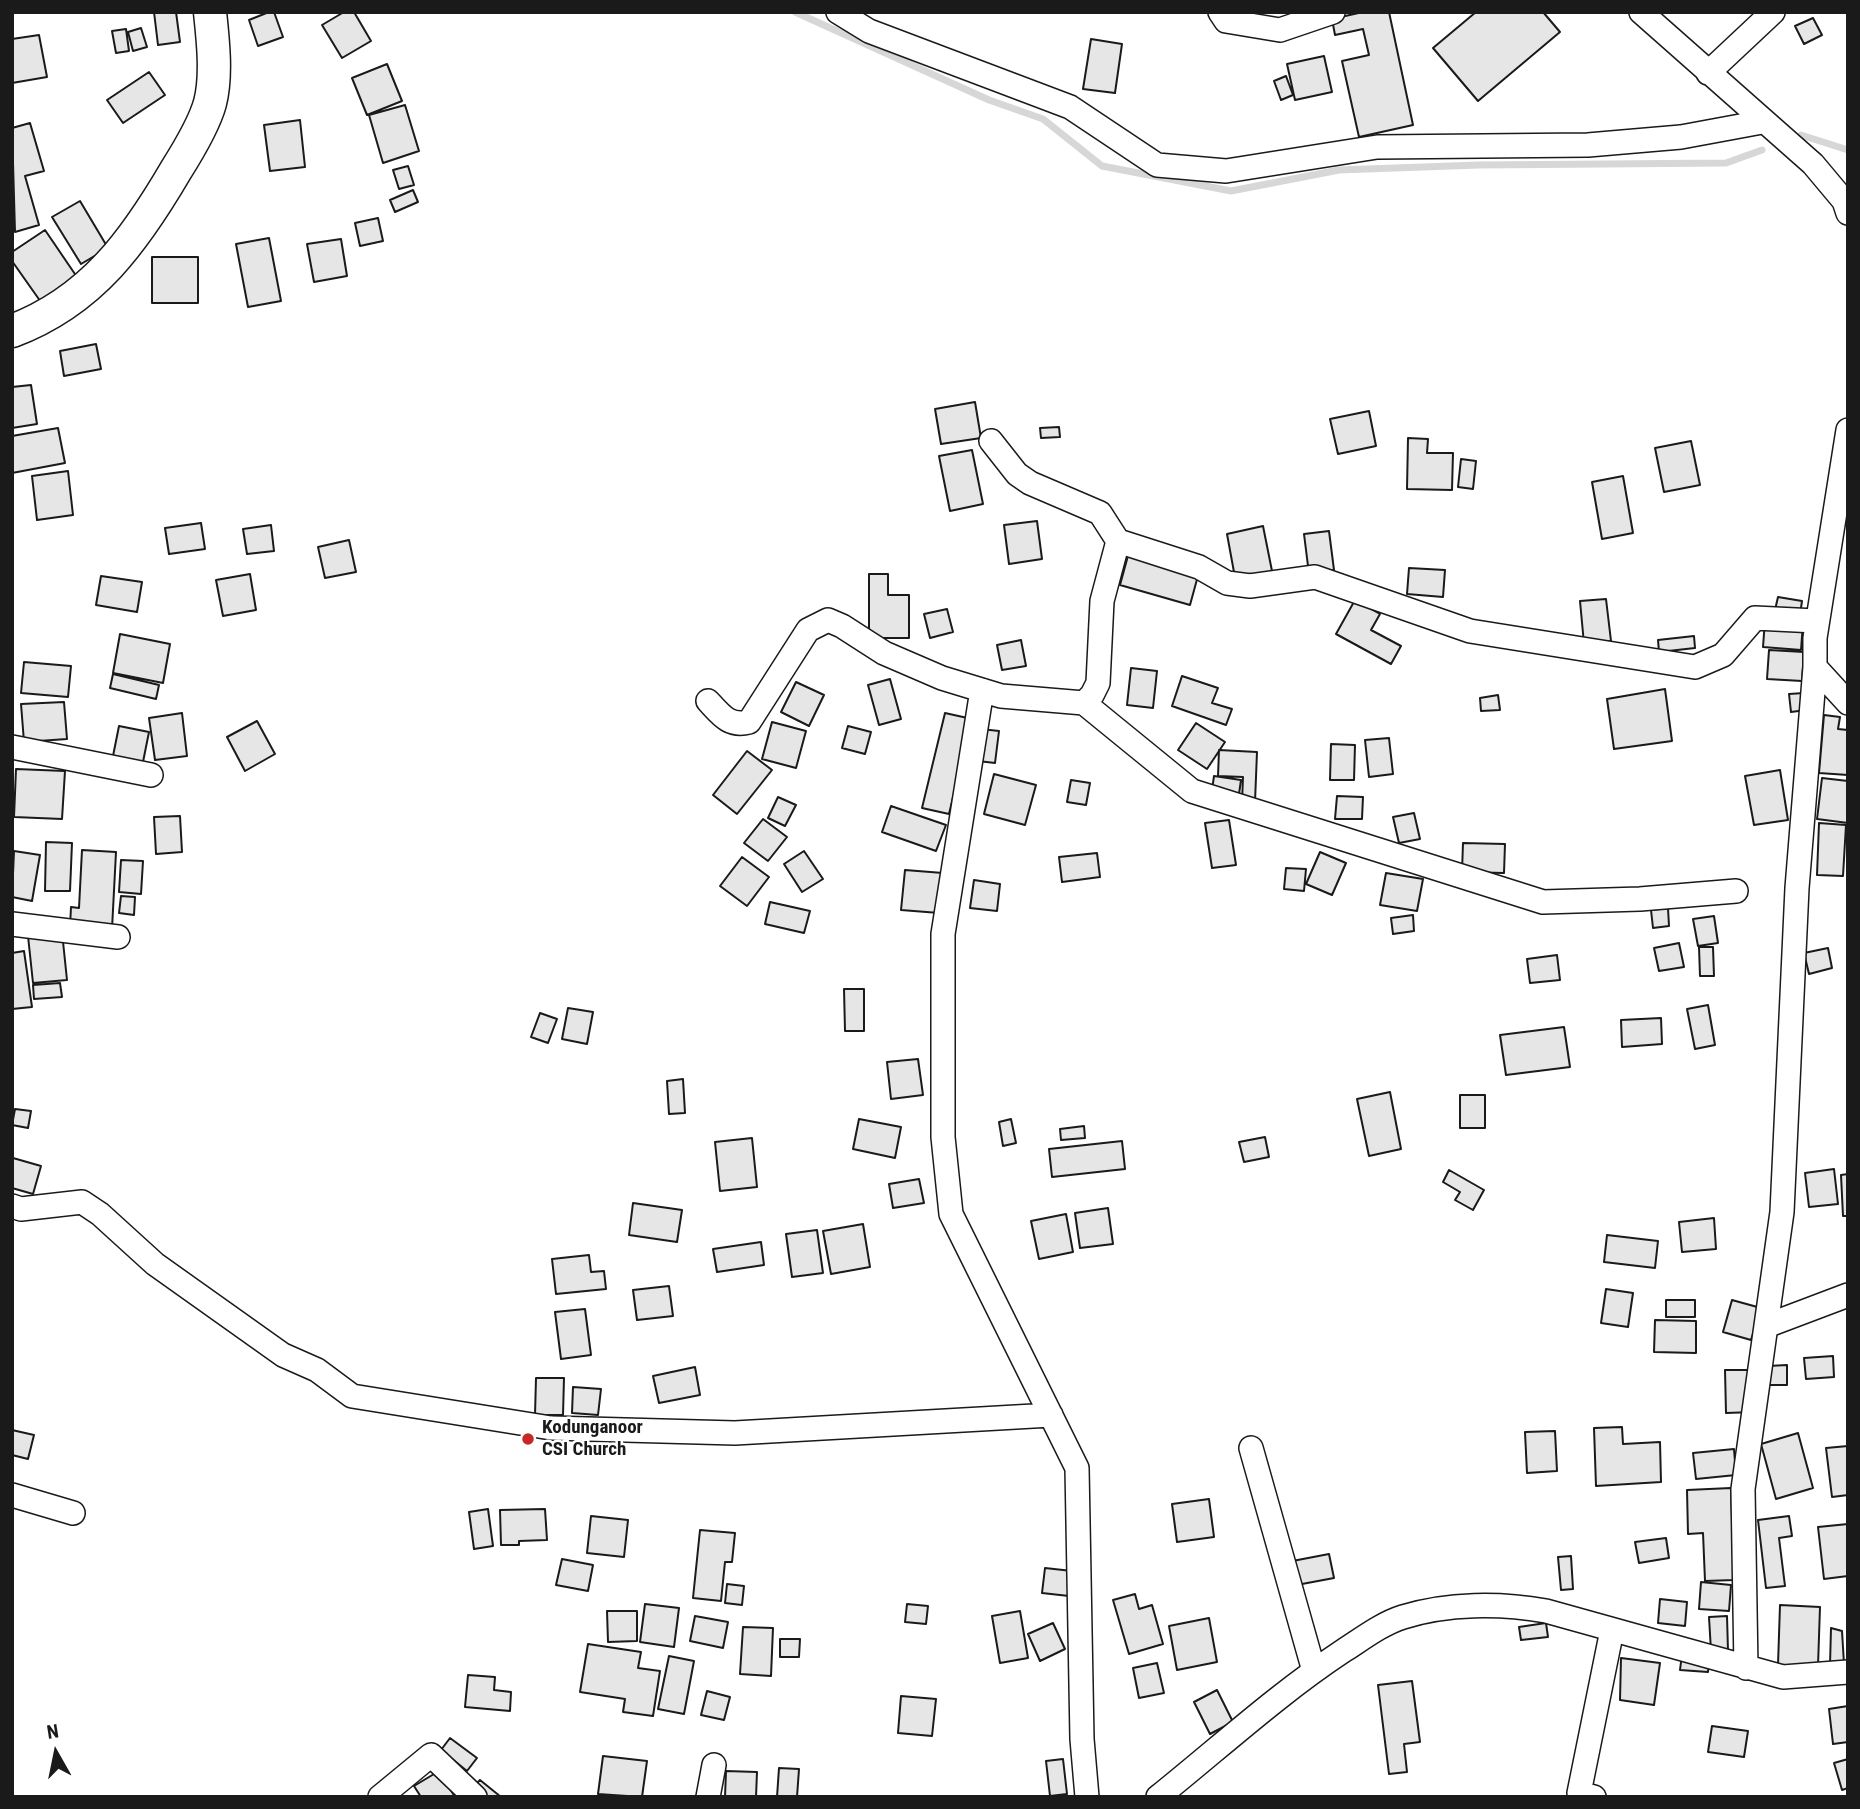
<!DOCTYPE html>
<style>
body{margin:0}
#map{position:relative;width:1860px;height:1809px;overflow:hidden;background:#fff;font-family:"Roboto Condensed",sans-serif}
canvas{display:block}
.frame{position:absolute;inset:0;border:14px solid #1a1a1a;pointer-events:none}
.north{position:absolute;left:21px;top:1718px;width:70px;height:70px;-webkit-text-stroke:5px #fff;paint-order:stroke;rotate:351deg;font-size:19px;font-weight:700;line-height:28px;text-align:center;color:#1a1a1a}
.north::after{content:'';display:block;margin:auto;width:24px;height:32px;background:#1a1a1a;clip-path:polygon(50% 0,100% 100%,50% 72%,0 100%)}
</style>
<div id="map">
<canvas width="1860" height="1809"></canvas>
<div class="frame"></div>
<div class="north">N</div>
</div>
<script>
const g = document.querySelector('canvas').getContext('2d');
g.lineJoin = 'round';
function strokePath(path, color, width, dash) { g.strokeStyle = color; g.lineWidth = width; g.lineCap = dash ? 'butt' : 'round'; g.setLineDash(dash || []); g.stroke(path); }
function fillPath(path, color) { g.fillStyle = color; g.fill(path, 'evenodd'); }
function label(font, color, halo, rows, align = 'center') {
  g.font = font + ' "Roboto Condensed",sans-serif'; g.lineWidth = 5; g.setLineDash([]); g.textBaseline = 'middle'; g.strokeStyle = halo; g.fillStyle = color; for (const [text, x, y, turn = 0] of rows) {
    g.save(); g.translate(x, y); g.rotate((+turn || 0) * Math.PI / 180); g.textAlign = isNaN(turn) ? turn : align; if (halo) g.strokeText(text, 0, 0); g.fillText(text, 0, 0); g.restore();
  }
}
const stream = new Path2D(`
 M 795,12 L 989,100 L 1043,119 L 1102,166 L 1231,191 L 1339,170 L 1479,165 L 1726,163 L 1762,150
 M 1801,135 L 1848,150`);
const building = new Path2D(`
 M 154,12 L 176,12 L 180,42 L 158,45 Z
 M 269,12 L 274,12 L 283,37 L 258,46 L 249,20 Z
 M 344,12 L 354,12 L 371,41 L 342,58 L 322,25 Z
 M 1363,12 L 1389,12 L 1413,125 L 1359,137 L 1342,61 L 1369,55 L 1363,29 L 1335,35 L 1332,19 Z
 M 1476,12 L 1543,12 L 1560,32 L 1478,101 L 1433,48 Z
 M 1813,18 L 1822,35 L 1804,44 L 1795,26 Z
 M 141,28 L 147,47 L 133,51 L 128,32 Z
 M 126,29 L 129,51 L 116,53 L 112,31 Z
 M 39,35 L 47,77 L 12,83 L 12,39 Z
 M 1091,39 L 1122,44 L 1115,93 L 1083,89 Z
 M 1324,56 L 1332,92 L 1295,100 L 1287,64 Z
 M 387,64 L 402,101 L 367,115 L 352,78 Z
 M 149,72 L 165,95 L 123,123 L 107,100 Z
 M 1286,76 L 1293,95 L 1281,100 L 1274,81 Z
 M 405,105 L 419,151 L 383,163 L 369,115 Z
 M 300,120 L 305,167 L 270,171 L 264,125 Z
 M 30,123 L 44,171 L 25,176 L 39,225 L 15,232 L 12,128 Z
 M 408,166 L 414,185 L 399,189 L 393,170 Z
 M 413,190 L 418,202 L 395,212 L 390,200 Z
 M 80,201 L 108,248 L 81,264 L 52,217 Z
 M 378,218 L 383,241 L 360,246 L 355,223 Z
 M 45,230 L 79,280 L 43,305 L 12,261 L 12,252 Z
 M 269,238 L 281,301 L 248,307 L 236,244 Z
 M 341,239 L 347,276 L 314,282 L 307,244 Z
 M 152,257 L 198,257 L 198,303 L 152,303 Z
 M 96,344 L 101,369 L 64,376 L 60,351 Z
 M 31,385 L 37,424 L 12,428 L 12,387 Z
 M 975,402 L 981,438 L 941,444 L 935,409 Z
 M 1369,411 L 1376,446 L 1338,454 L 1330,419 Z
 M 1059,427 L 1060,437 L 1041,438 L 1040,428 Z
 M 58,428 L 65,463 L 12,473 L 12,436 Z
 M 1408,438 L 1428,439 L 1427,453 L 1453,453 L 1452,490 L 1407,489 Z
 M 1691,441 L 1700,485 L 1664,492 L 1655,448 Z
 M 972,450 L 983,504 L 950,511 L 939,456 Z
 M 1461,459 L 1476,461 L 1473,489 L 1458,487 Z
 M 68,471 L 73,515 L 37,520 L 32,476 Z
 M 1623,476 L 1633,533 L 1602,539 L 1592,482 Z
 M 1037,521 L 1042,559 L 1009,564 L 1004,525 Z
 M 201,523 L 205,549 L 169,554 L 165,528 Z
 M 271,525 L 274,551 L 247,554 L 243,529 Z
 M 1263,526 L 1273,576 L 1236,583 L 1227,534 Z
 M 1329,531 L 1334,570 L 1309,574 L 1304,534 Z
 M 349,540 L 356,572 L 325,578 L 318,547 Z
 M 1129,552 L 1199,572 L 1190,605 L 1120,585 Z
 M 1409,568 L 1445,570 L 1443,597 L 1407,594 Z
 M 250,574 L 256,610 L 223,616 L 216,580 Z
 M 869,574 L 888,574 L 888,595 L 909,595 L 909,638 L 869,638 Z
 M 101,576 L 142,582 L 137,612 L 96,605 Z
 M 1778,597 L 1802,601 L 1800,615 L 1775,610 Z
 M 1606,599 L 1611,641 L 1584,644 L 1580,601 Z
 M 1355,600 L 1380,614 L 1371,630 L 1401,646 L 1391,664 L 1336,634 Z
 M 947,609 L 953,632 L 930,638 L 924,614 Z
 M 1765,620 L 1803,623 L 1801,650 L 1763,647 Z
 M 120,634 L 170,644 L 163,683 L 113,673 Z
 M 1694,636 L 1695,648 L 1659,652 L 1658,640 Z
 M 1021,640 L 1026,666 L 1002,670 L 997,645 Z
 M 1769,650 L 1804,652 L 1802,681 L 1767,679 Z
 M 24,662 L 71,666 L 68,697 L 21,693 Z
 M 1131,668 L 1157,671 L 1153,708 L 1127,705 Z
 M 113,674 L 159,685 L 156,699 L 110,688 Z
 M 1182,676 L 1218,688 L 1212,703 L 1232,709 L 1226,725 L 1172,706 Z
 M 890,679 L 901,719 L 879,725 L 868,685 Z
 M 796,682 L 824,695 L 809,726 L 781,712 Z
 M 1665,689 L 1672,741 L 1614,749 L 1607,699 Z
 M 1804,693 L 1806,710 L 1791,712 L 1789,694 Z
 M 1498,695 L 1500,710 L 1481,711 L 1480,698 Z
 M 64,702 L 67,739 L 24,742 L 21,704 Z
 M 182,713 L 187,756 L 155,760 L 149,718 Z
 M 945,713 L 972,719 L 949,814 L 922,808 Z
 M 1824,715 L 1840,717 L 1838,729 L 1848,730 L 1848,775 L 1819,773 Z
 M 257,721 L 275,754 L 245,771 L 227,737 Z
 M 772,722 L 806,731 L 796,768 L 762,759 Z
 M 1196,723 L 1225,742 L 1207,769 L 1178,750 Z
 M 119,726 L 149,732 L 142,767 L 112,761 Z
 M 848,726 L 871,732 L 865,754 L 842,748 Z
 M 981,729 L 999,731 L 995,763 L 978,761 Z
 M 1389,738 L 1393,774 L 1369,777 L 1365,740 Z
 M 1331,744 L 1355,745 L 1354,780 L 1330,780 Z
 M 1219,750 L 1257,752 L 1255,802 L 1242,802 L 1243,777 L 1218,776 Z
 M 747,751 L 772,770 L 737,814 L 713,795 Z
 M 16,769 L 65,771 L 62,819 L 14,817 Z
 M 1780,770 L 1788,820 L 1754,825 L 1745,776 Z
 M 994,774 L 1036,785 L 1025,825 L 984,814 Z
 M 1214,776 L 1241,780 L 1239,794 L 1212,790 Z
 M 1822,778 L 1848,781 L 1848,823 L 1817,819 Z
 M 1071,780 L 1090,783 L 1086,805 L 1067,802 Z
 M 1337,796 L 1363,797 L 1362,819 L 1335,819 Z
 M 778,797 L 796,805 L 785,826 L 768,818 Z
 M 891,806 L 946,825 L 936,851 L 882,832 Z
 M 1414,813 L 1420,839 L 1399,843 L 1393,817 Z
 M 180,816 L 182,852 L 156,854 L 154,817 Z
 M 763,819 L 787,837 L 768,861 L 744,843 Z
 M 1229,820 L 1236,865 L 1212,868 L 1205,823 Z
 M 1819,823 L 1846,825 L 1843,876 L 1817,875 Z
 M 46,842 L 72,843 L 70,891 L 45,891 Z
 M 1463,843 L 1505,844 L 1504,873 L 1462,872 Z
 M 82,850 L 116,852 L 112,929 L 70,927 L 71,907 L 79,908 Z
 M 14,851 L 40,855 L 32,901 L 12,897 Z
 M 804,851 L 823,879 L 802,892 L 784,864 Z
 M 1320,852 L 1346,863 L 1332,895 L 1306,884 Z
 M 1097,853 L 1100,877 L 1062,882 L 1059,857 Z
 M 742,857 L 769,877 L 747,906 L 720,886 Z
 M 121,860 L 143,861 L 141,894 L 119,892 Z
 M 1286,868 L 1306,869 L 1304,891 L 1284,889 Z
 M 905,870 L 943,873 L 939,913 L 901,910 Z
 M 1386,873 L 1423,879 L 1417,911 L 1380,905 Z
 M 974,880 L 1000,884 L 997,911 L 970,908 Z
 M 121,896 L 135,897 L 134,915 L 119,913 Z
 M 770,902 L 810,911 L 804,933 L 765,924 Z
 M 1668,908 L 1669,926 L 1653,928 L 1651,910 Z
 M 1413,915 L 1414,931 L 1393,934 L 1391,918 Z
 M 1714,916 L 1718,943 L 1698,946 L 1693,919 Z
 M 62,932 L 67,980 L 33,983 L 28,936 Z
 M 1679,943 L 1684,967 L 1659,971 L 1654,948 Z
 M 1699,947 L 1713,947 L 1714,976 L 1700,976 Z
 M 1828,948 L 1832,968 L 1809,974 L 1804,953 Z
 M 24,951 L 32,1007 L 12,1009 L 12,953 Z
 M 1557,955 L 1560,980 L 1530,983 L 1527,959 Z
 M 60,983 L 62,997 L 34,999 L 33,985 Z
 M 844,989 L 864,989 L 864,1031 L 845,1031 Z
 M 1708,1005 L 1715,1045 L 1695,1049 L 1687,1009 Z
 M 568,1008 L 593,1012 L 587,1044 L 562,1039 Z
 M 540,1013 L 557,1019 L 548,1043 L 531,1037 Z
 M 1661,1018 L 1662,1044 L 1622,1047 L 1621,1020 Z
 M 1564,1027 L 1570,1067 L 1506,1075 L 1500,1035 Z
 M 918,1059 L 923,1095 L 891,1099 L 887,1062 Z
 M 683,1079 L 685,1113 L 669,1114 L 667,1081 Z
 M 1390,1092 L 1401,1149 L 1369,1156 L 1357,1099 Z
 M 1460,1095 L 1485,1095 L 1485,1128 L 1460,1128 Z
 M 15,1109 L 31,1111 L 28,1128 L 12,1125 Z
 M 859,1119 L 901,1127 L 895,1158 L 853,1149 Z
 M 1011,1119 L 1016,1143 L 1003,1146 L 999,1122 Z
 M 1084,1126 L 1085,1138 L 1061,1140 L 1060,1129 Z
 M 1265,1137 L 1269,1157 L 1244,1162 L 1239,1142 Z
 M 752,1138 L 757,1187 L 720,1191 L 715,1142 Z
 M 1122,1141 L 1125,1169 L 1052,1177 L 1049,1149 Z
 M 13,1158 L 41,1166 L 33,1194 L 12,1188 Z
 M 1834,1169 L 1838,1204 L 1809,1207 L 1805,1173 Z
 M 1449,1170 L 1484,1190 L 1473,1210 L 1455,1200 L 1460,1192 L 1443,1182 Z
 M 1848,1174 L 1848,1216 L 1843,1216 L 1841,1175 Z
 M 919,1179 L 924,1203 L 893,1208 L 889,1184 Z
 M 633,1203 L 682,1210 L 677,1242 L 629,1235 Z
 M 1108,1208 L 1113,1244 L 1080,1248 L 1075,1213 Z
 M 1066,1214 L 1073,1252 L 1039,1259 L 1031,1221 Z
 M 1714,1218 L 1716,1249 L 1682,1252 L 1679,1222 Z
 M 863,1224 L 870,1267 L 831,1274 L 823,1231 Z
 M 817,1230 L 823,1273 L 792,1277 L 786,1234 Z
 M 1607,1235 L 1658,1241 L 1655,1268 L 1604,1262 Z
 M 761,1242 L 764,1265 L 717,1272 L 713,1249 Z
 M 589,1255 L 591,1272 L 604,1271 L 606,1289 L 556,1294 L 552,1259 Z
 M 669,1286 L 673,1316 L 637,1320 L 633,1290 Z
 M 1606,1289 L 1633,1293 L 1628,1327 L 1601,1323 Z
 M 1666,1300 L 1695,1300 L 1695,1317 L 1666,1317 Z
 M 1732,1300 L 1761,1308 L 1751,1340 L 1723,1332 Z
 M 585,1309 L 591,1355 L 561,1359 L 555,1312 Z
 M 1655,1320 L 1696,1321 L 1696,1353 L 1654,1352 Z
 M 1833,1356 L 1834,1377 L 1806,1379 L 1804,1358 Z
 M 1787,1365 L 1787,1385 L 1769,1385 L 1768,1366 Z
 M 695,1367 L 700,1395 L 659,1403 L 653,1376 Z
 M 1725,1370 L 1754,1370 L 1754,1412 L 1726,1413 Z
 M 536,1378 L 564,1378 L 563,1415 L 535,1415 Z
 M 573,1387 L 601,1389 L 598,1415 L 572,1413 Z
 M 1622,1427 L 1623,1444 L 1660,1442 L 1661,1482 L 1596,1486 L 1594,1428 Z
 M 12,1430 L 34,1435 L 28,1459 L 12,1455 Z
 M 1555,1431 L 1557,1471 L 1527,1473 L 1525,1432 Z
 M 1798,1433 L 1813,1488 L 1776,1499 L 1761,1444 Z
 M 1848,1446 L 1848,1495 L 1832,1497 L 1826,1448 Z
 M 1734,1449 L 1736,1475 L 1696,1479 L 1693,1453 Z
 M 1731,1488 L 1734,1580 L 1705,1581 L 1703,1533 L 1688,1534 L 1687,1490 Z
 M 1209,1499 L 1214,1537 L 1177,1542 L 1172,1504 Z
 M 488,1509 L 493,1546 L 474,1549 L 469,1512 Z
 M 545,1509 L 547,1540 L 519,1541 L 519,1545 L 501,1545 L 500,1510 Z
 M 591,1516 L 628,1520 L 624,1557 L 587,1553 Z
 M 1789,1516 L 1792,1536 L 1779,1538 L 1785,1586 L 1766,1588 L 1758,1520 Z
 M 1848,1524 L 1848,1576 L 1824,1579 L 1818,1527 Z
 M 700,1530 L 735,1533 L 732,1562 L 725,1562 L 721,1601 L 693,1598 Z
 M 1666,1538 L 1669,1558 L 1639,1563 L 1635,1542 Z
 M 1329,1554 L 1334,1578 L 1286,1587 L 1282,1563 Z
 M 1571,1556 L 1573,1589 L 1561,1590 L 1558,1557 Z
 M 562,1559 L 593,1565 L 588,1591 L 556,1585 Z
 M 1045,1568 L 1081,1572 L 1078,1597 L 1042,1593 Z
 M 1701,1582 L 1731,1585 L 1729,1611 L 1699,1609 Z
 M 727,1584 L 744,1586 L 742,1605 L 725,1603 Z
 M 1135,1594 L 1139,1609 L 1152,1605 L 1163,1644 L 1129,1654 L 1113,1600 Z
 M 1660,1599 L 1687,1602 L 1685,1626 L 1658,1623 Z
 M 645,1604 L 679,1608 L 674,1647 L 640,1642 Z
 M 907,1604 L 928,1606 L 926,1624 L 905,1622 Z
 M 1780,1605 L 1820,1607 L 1818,1666 L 1778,1665 Z
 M 607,1611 L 637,1611 L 637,1641 L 608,1642 Z
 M 1020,1611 L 1028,1658 L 1000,1663 L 992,1616 Z
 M 695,1616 L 728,1622 L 723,1648 L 690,1641 Z
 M 1727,1616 L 1728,1651 L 1711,1651 L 1709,1617 Z
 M 1209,1618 L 1217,1662 L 1177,1670 L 1169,1626 Z
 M 1053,1623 L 1065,1649 L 1040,1661 L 1028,1634 Z
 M 1546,1623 L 1548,1637 L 1521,1640 L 1519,1627 Z
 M 743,1627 L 773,1628 L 771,1676 L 740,1674 Z
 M 1831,1628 L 1842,1631 L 1844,1664 L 1830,1665 Z
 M 780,1639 L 800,1639 L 799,1657 L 780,1657 Z
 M 588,1644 L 641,1652 L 638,1668 L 660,1671 L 653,1716 L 623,1712 L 625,1699 L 580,1692 Z
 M 1683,1646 L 1710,1649 L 1708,1672 L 1680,1670 Z
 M 669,1656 L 694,1661 L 684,1714 L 658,1709 Z
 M 1621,1658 L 1660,1663 L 1654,1705 L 1620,1700 Z
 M 1157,1663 L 1164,1693 L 1139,1698 L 1133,1668 Z
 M 468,1675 L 495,1677 L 494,1690 L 511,1692 L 510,1711 L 465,1707 Z
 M 1412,1681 L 1420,1742 L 1404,1744 L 1407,1772 L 1389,1774 L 1378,1685 Z
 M 1217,1690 L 1233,1722 L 1210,1734 L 1194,1702 Z
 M 707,1691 L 730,1697 L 724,1720 L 701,1715 Z
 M 901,1696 L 936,1699 L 932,1736 L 898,1733 Z
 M 1848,1706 L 1848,1742 L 1833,1744 L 1829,1709 Z
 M 1712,1726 L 1748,1731 L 1744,1757 L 1708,1752 Z
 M 450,1738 L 477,1758 L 467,1771 L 441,1750 Z
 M 603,1756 L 647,1761 L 642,1797 L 598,1794 Z
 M 1063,1759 L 1067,1794 L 1050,1796 L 1046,1761 Z
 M 1848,1759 L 1848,1788 L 1842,1790 L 1834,1763 Z
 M 779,1768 L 799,1769 L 797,1797 L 777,1797 Z
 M 439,1771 L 455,1797 L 421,1797 L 414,1786 Z
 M 726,1771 L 757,1772 L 756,1797 L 725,1797 Z
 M 480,1780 L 501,1797 L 485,1797 L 473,1787 Z`);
const street = new Path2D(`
 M 838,12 L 869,31 L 1070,107 L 1157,165 L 1226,171 L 1377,147 L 1588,145 L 1681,137 L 1762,122
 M 1220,12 L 1226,21 L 1280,30 L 1333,12
 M 1641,12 L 1813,164 L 1844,201 L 1848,213
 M 1708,73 L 1773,12
 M 1848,430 L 1815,638 L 1815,667 L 1848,703
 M 991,441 L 1017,474 L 1030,483 L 1100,513 L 1118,541 L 1199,567 L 1227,583 L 1250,586 L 1315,577 L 1470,631 L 1695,667 L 1723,655 L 1755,618 L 1816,621
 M 982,690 L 943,934 L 943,1137 L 951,1214 L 1077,1468 L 1082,1739 L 1087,1797
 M 708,701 C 721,715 729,727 749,722 L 808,630 L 828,620 L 842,626 L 884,653 L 942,678 L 1001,696 L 1084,703 L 1092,695 L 1098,683 L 1102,601 L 1118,541
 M 1084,703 L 1192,791 L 1543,902 L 1640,899 L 1736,891
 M 12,747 L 151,775
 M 12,924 L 118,937
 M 12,1206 L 21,1209 L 82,1202 L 100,1214 L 155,1264 L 283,1355 L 317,1370 L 352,1396 L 551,1428 L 735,1433 L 1051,1415
 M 1766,1326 L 1848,1295
 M 1251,1448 L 1314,1671
 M 12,1495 L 73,1513
 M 1746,1668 L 1743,1489 L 1782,1212 L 1797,888 L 1815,667
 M 380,1797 L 431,1755 L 475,1797
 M 708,1797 L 714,1765
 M 1158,1797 C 1219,1748 1278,1694 1343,1651 C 1362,1639 1381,1624 1403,1617 C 1448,1603 1500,1603 1546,1611 L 1783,1677 L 1848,1672
 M 1594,1797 L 1579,1793 L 1612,1630`);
const secondary = new Path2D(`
 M 12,331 C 92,301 135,240 176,170 C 188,151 204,125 210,103 C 217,76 213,40 210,12`);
const markers = [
 [528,1439,7,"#c62828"]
];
const poiNames = [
 ["Kodunganoor",542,1428],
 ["CSI Church",542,1450]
];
strokePath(stream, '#d7d7d7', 7);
fillPath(building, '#e6e6e6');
strokePath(building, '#1a1a1a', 2);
strokePath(street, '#1a1a1a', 26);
strokePath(secondary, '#1a1a1a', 35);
strokePath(street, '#fff', 23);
strokePath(secondary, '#fff', 32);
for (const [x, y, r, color] of markers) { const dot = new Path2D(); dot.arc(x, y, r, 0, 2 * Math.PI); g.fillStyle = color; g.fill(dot); strokePath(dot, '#fff', 2.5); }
label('bold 19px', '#1a1a1a', '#fff', poiNames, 'left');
</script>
